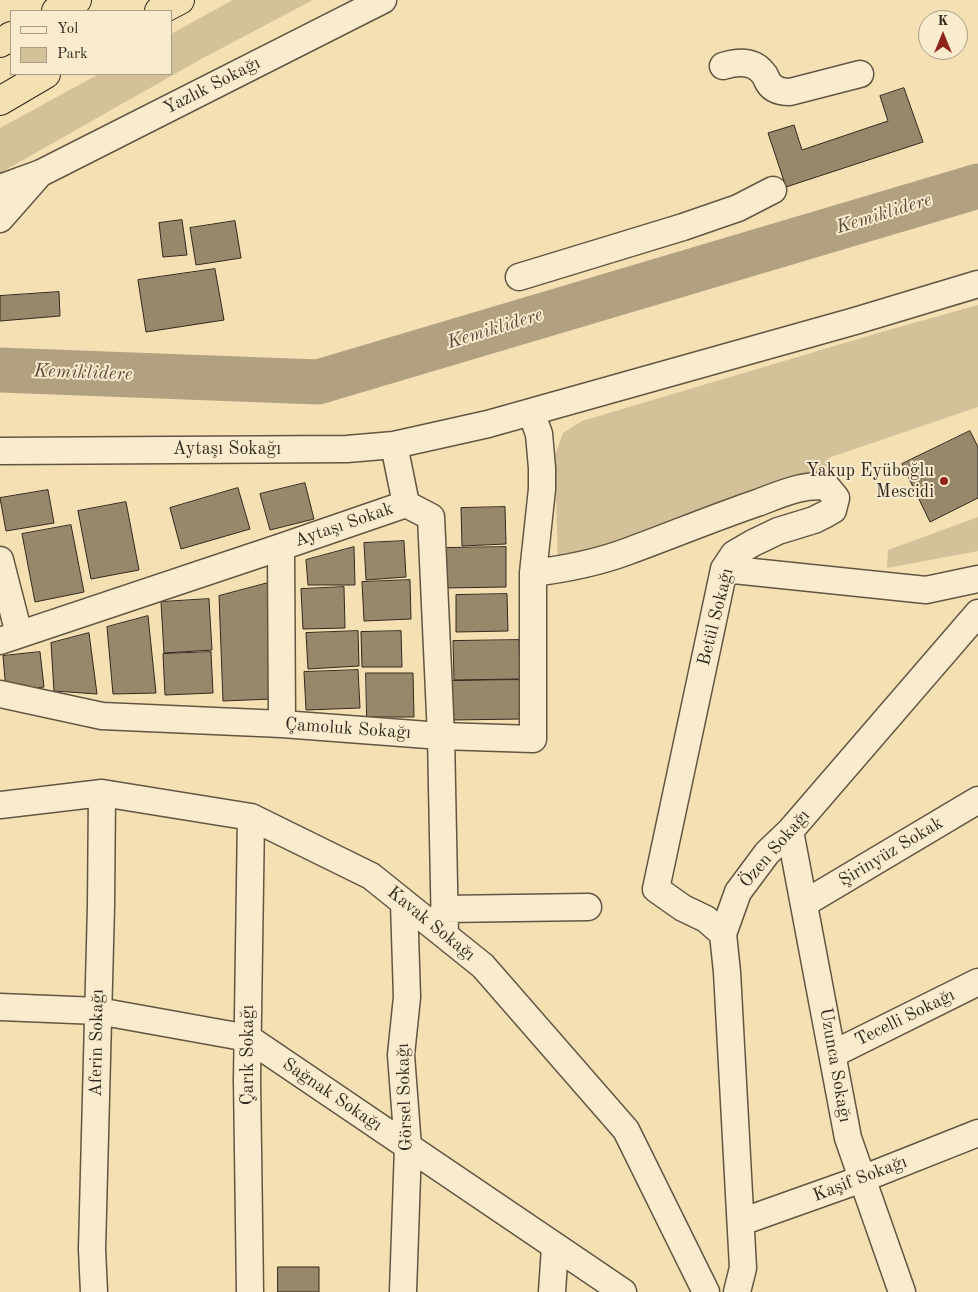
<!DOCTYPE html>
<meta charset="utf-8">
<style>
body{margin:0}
#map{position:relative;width:978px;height:1292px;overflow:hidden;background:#f4e0b3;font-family:"Old Standard TT",serif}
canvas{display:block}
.legend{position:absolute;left:10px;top:10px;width:162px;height:65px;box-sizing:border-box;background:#f8ebce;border:1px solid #a99d88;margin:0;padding:6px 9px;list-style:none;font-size:15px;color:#32281e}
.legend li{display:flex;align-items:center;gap:10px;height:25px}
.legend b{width:25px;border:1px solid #a99d88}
.north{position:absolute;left:918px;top:10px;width:50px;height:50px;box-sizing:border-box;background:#f8ebce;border:1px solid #a99d88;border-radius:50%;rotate:0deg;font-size:14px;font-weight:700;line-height:20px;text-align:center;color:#32281e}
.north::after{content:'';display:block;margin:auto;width:18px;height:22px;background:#8f2418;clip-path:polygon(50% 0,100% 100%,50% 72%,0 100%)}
</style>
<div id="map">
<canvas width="978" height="1292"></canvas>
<ul class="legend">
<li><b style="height:6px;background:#f8ebce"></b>Yol</li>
<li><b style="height:14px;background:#d3c19a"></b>Park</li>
</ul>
<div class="north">K</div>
</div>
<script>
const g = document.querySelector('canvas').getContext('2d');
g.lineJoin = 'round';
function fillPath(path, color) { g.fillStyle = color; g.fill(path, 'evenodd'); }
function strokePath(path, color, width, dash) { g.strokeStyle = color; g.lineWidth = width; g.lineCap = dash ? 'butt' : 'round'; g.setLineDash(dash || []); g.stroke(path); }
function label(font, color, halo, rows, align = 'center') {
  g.font = font + ' "Old Standard TT",serif'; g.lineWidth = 4; g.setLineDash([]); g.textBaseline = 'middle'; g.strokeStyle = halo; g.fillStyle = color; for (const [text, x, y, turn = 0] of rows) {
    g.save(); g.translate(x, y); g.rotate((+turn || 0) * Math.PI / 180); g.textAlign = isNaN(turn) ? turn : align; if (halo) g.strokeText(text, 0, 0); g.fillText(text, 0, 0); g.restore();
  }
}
const green = new Path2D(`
 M 233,0 L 313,0 L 203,58 L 0,173 L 0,128 L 99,74 L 171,74 L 171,34 Z
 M 978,305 L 978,407 L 828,458 L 832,470 L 558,566 L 555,455 L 563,433 L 582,421 L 885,331 Z
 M 978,517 L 978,551 L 887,568 L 888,550 Z`);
const river = new Path2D(`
 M 0,370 L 318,382 L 978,186`);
const building = new Path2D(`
 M 904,88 L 923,142 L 786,187 L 768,133 L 794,125 L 802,150 L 888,121 L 880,96 Z
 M 182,220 L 187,255 L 163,257 L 159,223 Z
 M 235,221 L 241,258 L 196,265 L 190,228 Z
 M 215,269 L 224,320 L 146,332 L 138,280 Z
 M 59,292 L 60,316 L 0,321 L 0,296 Z
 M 970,431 L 978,447 L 978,498 L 930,522 L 902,464 Z
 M 305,483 L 314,519 L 270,530 L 260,494 Z
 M 238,488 L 250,529 L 181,549 L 170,508 Z
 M 48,490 L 54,523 L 6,531 L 0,498 Z
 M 126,502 L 139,570 L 91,579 L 78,511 Z
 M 505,507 L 506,544 L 462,546 L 461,508 Z
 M 71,525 L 84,592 L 35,602 L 22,534 Z
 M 404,541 L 406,577 L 366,580 L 364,543 Z
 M 354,547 L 355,585 L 308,585 L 306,560 Z
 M 506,547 L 506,587 L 445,588 L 444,548 Z
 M 410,580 L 411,619 L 364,621 L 362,582 Z
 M 268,583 L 272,699 L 223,701 L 219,596 Z
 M 344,587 L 345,628 L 303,629 L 301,589 Z
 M 507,594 L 508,631 L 456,632 L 456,595 Z
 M 209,599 L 212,650 L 164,653 L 161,602 Z
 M 148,616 L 156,693 L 113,694 L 107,627 Z
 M 358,631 L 359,666 L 308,669 L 306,633 Z
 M 401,631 L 402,667 L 362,667 L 361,632 Z
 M 89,633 L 97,694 L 54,691 L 51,643 Z
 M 519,640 L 520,679 L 454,680 L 453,641 Z
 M 40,652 L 44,687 L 6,691 L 3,656 Z
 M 211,652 L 213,693 L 165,695 L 163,654 Z
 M 358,670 L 360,708 L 306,710 L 304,672 Z
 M 366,673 L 413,673 L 414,717 L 367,717 Z
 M 520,680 L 521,719 L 451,720 L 450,681 Z
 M 278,1267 L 319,1267 L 319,1292 L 278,1292 Z`);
const minor = new Path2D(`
 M 723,66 C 736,62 753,60 763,73 C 766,76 765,76 767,80 C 771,89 780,92 790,92 L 860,74
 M 0,188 L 41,173 L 383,0
 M 0,219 L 37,177
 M 519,277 L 683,227 L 738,208 L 773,190
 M 394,445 L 406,504
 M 0,451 L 347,449 L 394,445 L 488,424 L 855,321 L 978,284
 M 281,547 L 282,724
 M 0,560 L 19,634
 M 724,569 L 926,590 L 978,579
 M 533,573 C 565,569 596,563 626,552 C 670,536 713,518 757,503 C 779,495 804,483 827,487 L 836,498 L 833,510 L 826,514 L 814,520 L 778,531 L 753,543 L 734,554 L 724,569 L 656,889 L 683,908 L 706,919 L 723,934
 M 0,641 L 281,547 L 406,504 L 431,517 L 441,736 L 445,935
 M 0,694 L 102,716 L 282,724 L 441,736 L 533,739 L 533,573 L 542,489 L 542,468 L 539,434 L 531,412
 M 0,805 L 102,793 L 251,817 L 371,876 L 483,966 L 626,1130 L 706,1292
 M 790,831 L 848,1138 L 902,1292
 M 805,903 L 978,800
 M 444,909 L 588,907
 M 0,1007 L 98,1011 L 248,1038 L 623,1292
 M 833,1054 L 978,982
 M 741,1222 L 862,1179 L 978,1133
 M 94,1292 L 92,1249 L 101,906 L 102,793
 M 250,1292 L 247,1080 L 251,817
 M 403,1292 L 408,1147 L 401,1055 L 407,997 L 404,903
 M 552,1292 L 555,1247
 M 737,1292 L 743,1268 L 727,972 L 723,934 L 738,892 L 767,853 L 790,831 L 978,613`);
const highway = new Path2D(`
 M 56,11 L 77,0
 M 159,11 L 180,0
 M 0,43 L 11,36
 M 0,101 L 46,74`);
const markers = [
 [944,481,5,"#8f2418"]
];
const streetNames = [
 ["Yazlık Sokağı",212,86,-27],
 ["Aytaşı Sokağı",227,449],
 ["Aytaşı Sokak",344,525,-19],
 ["Betül Sokağı",716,617,-76],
 ["Çamoluk Sokağı",348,729,4],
 ["Özen Sokağı",775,849,-49],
 ["Şirinyüz Sokak",891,852,-31],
 ["Kavak Sokağı",431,924,39],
 ["Tecelli Sokağı",905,1018,-26],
 ["Aferin Sokağı",97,1043,-89],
 ["Çarık Sokağı",248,1055,-90],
 ["Uzunca Sokağı",835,1065,80],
 ["Sağnak Sokağı",332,1095,34],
 ["Görsel Sokağı",405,1097,-92],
 ["Kaşif Sokağı",860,1179,-21]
];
const poiNames = [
 ["Yakup Eyüboğlu",934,471],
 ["Mescidi",934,492]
];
const waterNames = [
 ["Kemiklidere",884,214,-17],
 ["Kemiklidere",495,329,-17],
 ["Kemiklidere",83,373,2]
];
fillPath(green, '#d3c19a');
strokePath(river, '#b2a180', 45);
fillPath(building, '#97886b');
strokePath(building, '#32281e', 1);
strokePath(minor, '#625643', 29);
strokePath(highway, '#32281e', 30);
strokePath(minor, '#f8ebce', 26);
strokePath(highway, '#f4e0b3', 28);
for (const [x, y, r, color] of markers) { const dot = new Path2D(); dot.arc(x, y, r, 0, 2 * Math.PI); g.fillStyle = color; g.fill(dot); strokePath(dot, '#f8ebce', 2); }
label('18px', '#32281e', '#f8ebce', streetNames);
label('18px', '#32281e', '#f8ebce', poiNames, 'right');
label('italic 19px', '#584c3b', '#f8ebce', waterNames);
</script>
